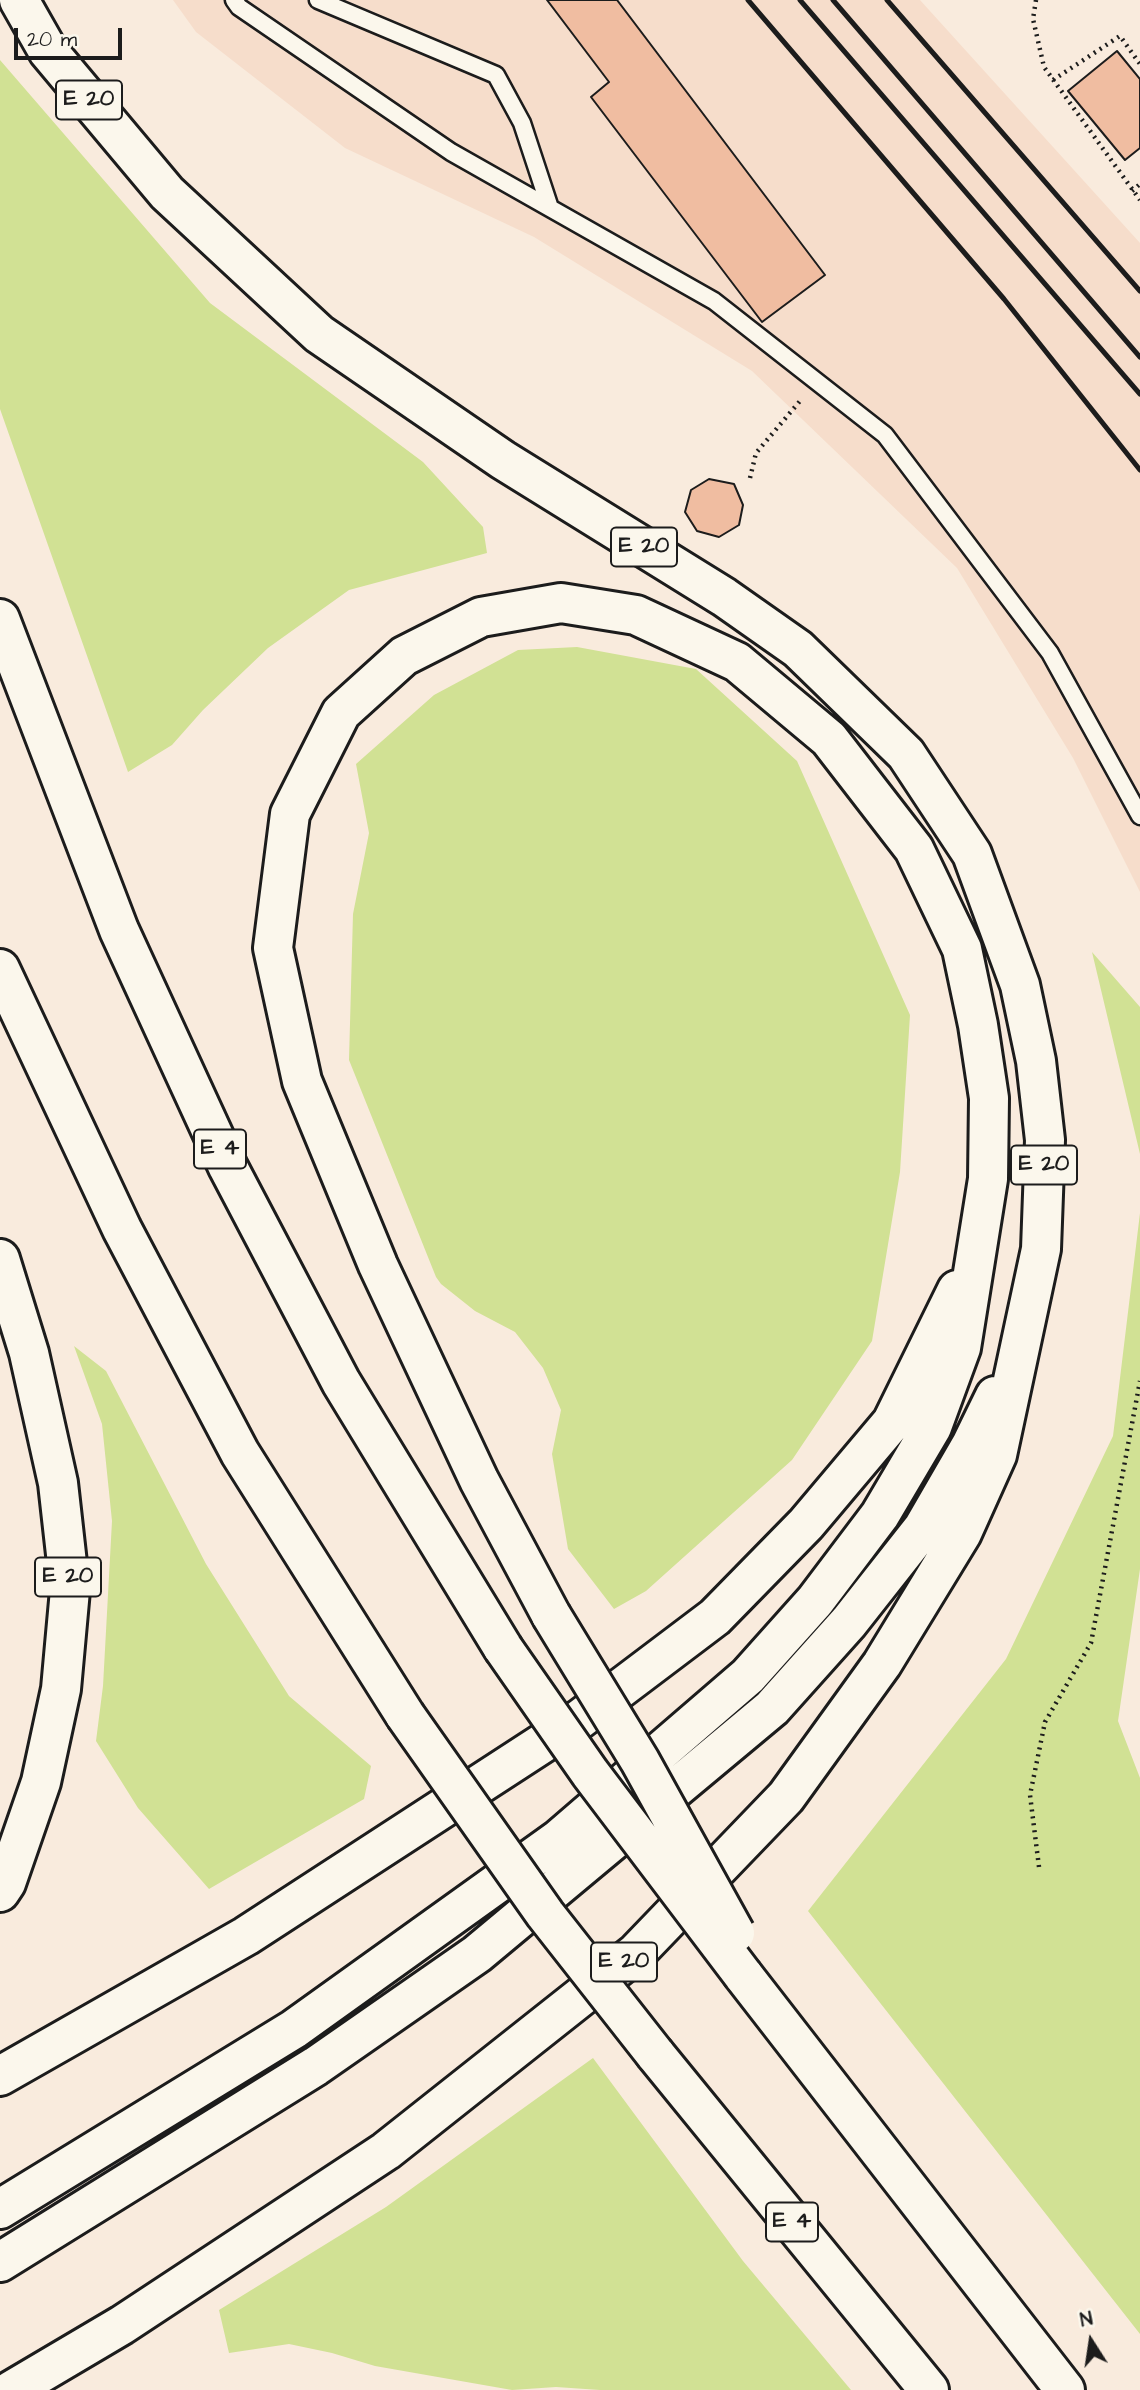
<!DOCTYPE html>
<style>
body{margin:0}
#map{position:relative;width:1140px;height:2390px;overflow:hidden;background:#f9ebdd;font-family:"Architects Daughter",sans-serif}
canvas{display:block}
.north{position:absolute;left:1056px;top:2306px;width:70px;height:70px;-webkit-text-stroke:5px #fbf7ec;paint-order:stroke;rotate:348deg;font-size:19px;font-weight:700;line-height:28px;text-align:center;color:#1c1c1c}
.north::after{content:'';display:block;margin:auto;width:24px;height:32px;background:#1c1c1c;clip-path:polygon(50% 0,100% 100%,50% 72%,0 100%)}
.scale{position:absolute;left:14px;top:28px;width:108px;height:32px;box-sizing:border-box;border:4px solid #1c1c1c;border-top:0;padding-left:9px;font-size:21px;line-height:24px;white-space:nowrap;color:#1c1c1c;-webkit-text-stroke:5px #fbf7ec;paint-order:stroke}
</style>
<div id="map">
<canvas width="1140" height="2390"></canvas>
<div class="north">N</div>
<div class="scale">20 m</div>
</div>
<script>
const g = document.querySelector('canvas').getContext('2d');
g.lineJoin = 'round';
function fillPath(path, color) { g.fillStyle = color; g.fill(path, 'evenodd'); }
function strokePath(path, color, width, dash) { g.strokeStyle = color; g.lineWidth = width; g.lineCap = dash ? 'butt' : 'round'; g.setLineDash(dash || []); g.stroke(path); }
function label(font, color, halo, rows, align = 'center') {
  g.font = font + ' "Architects Daughter",sans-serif'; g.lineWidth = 5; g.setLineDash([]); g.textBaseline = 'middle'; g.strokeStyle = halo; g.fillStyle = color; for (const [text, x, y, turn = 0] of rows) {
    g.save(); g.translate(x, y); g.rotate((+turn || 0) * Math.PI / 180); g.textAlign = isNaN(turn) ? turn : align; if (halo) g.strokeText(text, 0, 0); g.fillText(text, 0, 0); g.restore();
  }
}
const built = new Path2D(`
 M 173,0 L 920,0 L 1140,243 L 1140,892 L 1073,758 L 957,568 L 752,371 L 534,237 L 345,148 L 196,32 Z`);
const green = new Path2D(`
 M 0,60 L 210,303 L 423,462 L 483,527 L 487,553 L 349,590 L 268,648 L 203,710 L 172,745 L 128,772 L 0,409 Z
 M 577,647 L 696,669 L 797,761 L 910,1015 L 900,1172 L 872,1341 L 792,1460 L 646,1591 L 614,1609 L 568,1549 L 552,1454 L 561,1410 L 543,1368 L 515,1332 L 475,1311 L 441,1284 L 436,1277 L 349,1060 L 353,914 L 369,833 L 356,764 L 434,695 L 518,650 Z
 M 1092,952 L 1140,1007 L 1140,1154 Z
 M 1140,1213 L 1140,1569 L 1118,1721 L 1140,1778 L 1140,2334 L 808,1911 L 1006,1659 L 1113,1436 Z
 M 74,1346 L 106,1371 L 206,1564 L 289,1696 L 371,1766 L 364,1799 L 209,1889 L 138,1808 L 96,1741 L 103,1686 L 112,1521 L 102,1424 Z
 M 593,2058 L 743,2261 L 851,2390 L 600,2390 L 556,2387 L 512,2390 L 375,2366 L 332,2353 L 289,2344 L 229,2353 L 219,2310 L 386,2207 Z`);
const building = new Path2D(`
 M 547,0 L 617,0 L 825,275 L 762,322 L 591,97 L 609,82 Z
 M 1117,51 L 1140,79 L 1140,148 L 1125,160 L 1068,91 Z
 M 709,479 L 734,484 L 743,505 L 739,525 L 719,537 L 697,531 L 685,512 L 691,490 Z`);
const path = new Path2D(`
 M 1036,0 L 1033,19 L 1044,67 L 1140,200
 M 1053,80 L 1120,36 L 1140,64
 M 1132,191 L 1140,184
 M 750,478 L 756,453 L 800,401
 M 1039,1867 L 1030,1795 L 1045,1722 L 1091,1643 L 1140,1381`);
const service = new Path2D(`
 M 234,0 L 239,7 L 451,152 L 714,301 L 885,435 L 1050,653 L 1140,816
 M 318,0 L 496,75 L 522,123 L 550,208`);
const motorway = new Path2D(`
 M 0,619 L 119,930 L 228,1167 L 341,1382 L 503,1648
 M 0,969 L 122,1229 L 240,1453 L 405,1715
 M 0,1259 L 29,1353 L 58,1483 L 70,1590 L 61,1689 L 41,1782 L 6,1883 L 0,1892
 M 743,1975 L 1065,2390
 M 655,2054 L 929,2390
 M 0,2076 L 246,1936 L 580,1719 L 715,1617 L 806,1524 L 892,1422 L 957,1290
 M 0,2209 L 294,2029 L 559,1839 L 748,1676 L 815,1601 L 880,1515 L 932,1427 L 961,1348 L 988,1179 L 989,1098 L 978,1025 L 962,949 L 914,849 L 829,739 L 737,662 L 636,615 L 561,603 L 481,617 L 404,656 L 341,713 L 290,814 L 273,948 L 302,1081 L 378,1265 L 479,1480 L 551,1615
 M 0,2262 L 316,2066 L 477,1954 L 772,1708 L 849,1622 L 923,1528 L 971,1445 L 995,1396
 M 12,2390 L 122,2325 L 386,2151 L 636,1953 L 786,1797 L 882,1664 L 962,1533 L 997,1455 L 1041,1249 L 1045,1140 L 1036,1061 L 1020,985 L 972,854 L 906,754 L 798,649 L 724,597 L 503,460 L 319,334 L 167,193 L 48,51 L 19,0`);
const rail = new Path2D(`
 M 748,0 L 1004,299 L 1140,470
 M 800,0 L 1140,394
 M 833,0 L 1140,357
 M 887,0 L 1140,291`);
const motorwayBridge = new Path2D(`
 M 551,1615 L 640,1761 L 735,1933
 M 503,1648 L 590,1773 L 743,1975
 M 405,1715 L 545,1914 L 655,2054`);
const shields = [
 [89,100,66],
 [644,547,66],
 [220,1149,52],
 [1044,1165,66],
 [68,1577,66],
 [624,1962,66],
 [792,2222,52]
];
const shieldNames = [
 ["E 20",89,100],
 ["E 20",644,547],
 ["E 4",220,1149],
 ["E 20",1044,1165],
 ["E 20",68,1577],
 ["E 20",624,1962],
 ["E 4",792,2222]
];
fillPath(built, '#f6ddcb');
fillPath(green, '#d1e194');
fillPath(building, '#f0bda1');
strokePath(building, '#1c1c1c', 2);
strokePath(service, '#1c1c1c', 21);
strokePath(motorway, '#1c1c1c', 44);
strokePath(path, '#1c1c1c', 4.5, [2, 5]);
strokePath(service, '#fbf7ec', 16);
strokePath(motorway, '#fbf7ec', 38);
strokePath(rail, '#1c1c1c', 5);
strokePath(motorwayBridge, '#1c1c1c', 44, []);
strokePath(motorwayBridge, '#fbf7ec', 38);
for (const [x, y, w] of shields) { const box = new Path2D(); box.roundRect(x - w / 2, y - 19.5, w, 39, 5); g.fillStyle = '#fbf7ec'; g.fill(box); strokePath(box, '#1c1c1c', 2); }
label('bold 23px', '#1c1c1c', null, shieldNames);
</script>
